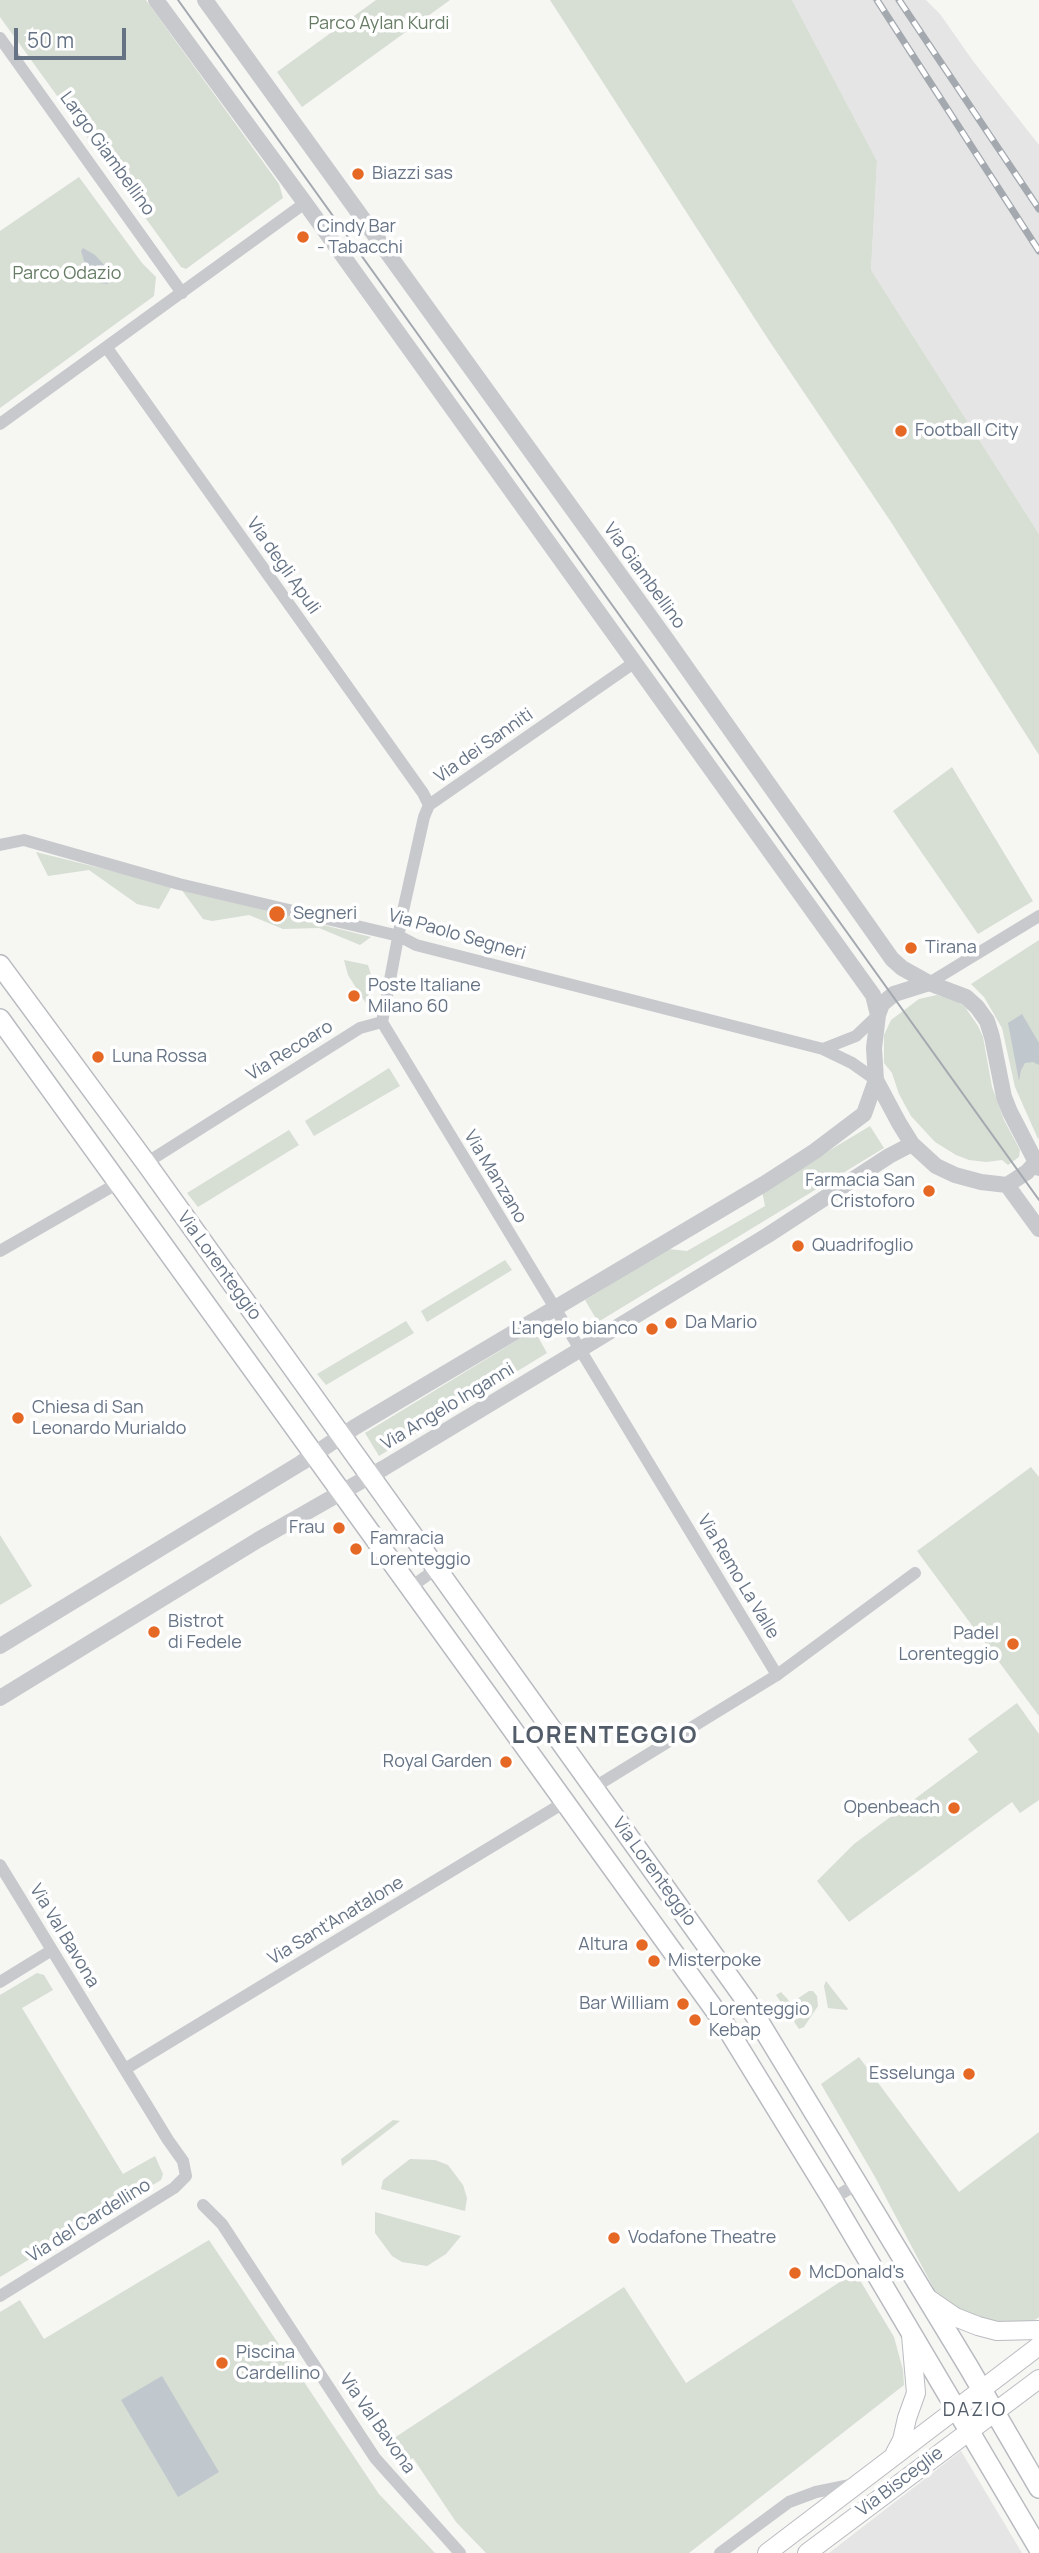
<!DOCTYPE html>
<style>
body{margin:0}
#map{position:relative;width:1039px;height:2553px;overflow:hidden;background:#f6f6f3;font-family:Manrope,sans-serif}
canvas{display:block}
.scale{position:absolute;left:14px;top:28px;width:112px;height:32px;box-sizing:border-box;border:4px solid #657385;border-top:0;padding-left:9px;font-size:21px;line-height:24px;white-space:nowrap;color:#657385;-webkit-text-stroke:5px #fff;paint-order:stroke}
</style>
<div id="map">
<canvas width="1039" height="2553"></canvas>
<div class="scale">50 m</div>
</div>
<script>
const ctx = document.querySelector('canvas').getContext('2d');
ctx.lineJoin = 'round';
function paint(path, color) { ctx.fillStyle = color; ctx.fill(path, 'evenodd'); }
const shape = rows => new Path2D(rows.map(r => 'M' + r).join(''));
function strokePath(path, color, width, dash) { ctx.strokeStyle = color; ctx.lineWidth = width; ctx.lineCap = dash ? 'butt' : 'round'; ctx.setLineDash(dash || []); ctx.stroke(path); }
function write(font, color, halo, rows, align = 'center') {
  ctx.font = font + ' Manrope,sans-serif'; ctx.lineWidth = 7; ctx.setLineDash([]); ctx.textBaseline = 'middle'; ctx.strokeStyle = halo; ctx.fillStyle = color; for (const [text, x, y, turn = 0] of rows) {
    ctx.save(); ctx.translate(x, y); ctx.rotate((+turn || 0) * Math.PI / 180); ctx.textAlign = isNaN(turn) ? turn : align; if (halo) ctx.strokeText(text, 0, 0); ctx.fillText(text, 0, 0); ctx.restore();
  }
}
paint(shape([
 [792,0,926,0,940,14,973,61,1039,145,1039,534,871,270,877,161],
 [961,2451,1022,2553,829,2553,842,2543]
]), '#e4e5e4');
paint(shape([
 [0,0,146,0,279,184,283,198,186,269,181,267,0,17],
 [376,0,450,0,302,107,277,72],
 [550,0,792,0,877,161,871,270,1039,534,1039,755,891,522,768,339],
 [79,177,142,263,156,277,154,296,0,408,0,231],
 [952,767,1033,901,978,934,893,811],
 [36,852,172,886,159,909,137,904,89,870,48,876],
 [181,889,371,937,360,945,319,928,283,929,249,915,212,921,203,919],
 [1039,940,1039,1138,1038,1139,1015,1087,1002,1028,984,997,971,984],
 [344,960,368,965,372,978,367,1005,348,975],
 [937,995,957,1001,965,1007,978,1026,983,1037,992,1087,1004,1120,1020,1150,1019,1157,1008,1165,1002,1160,986,1162,969,1160,956,1155,935,1142,911,1116,899,1094,892,1073,884,1063,884,1035,891,1020,919,999],
 [389,1068,400,1086,314,1136,305,1121],
 [870,1126,884,1148,598,1322,585,1300,668,1249,687,1251,765,1206,762,1191],
 [289,1130,299,1145,198,1207,187,1193],
 [505,1260,512,1270,427,1322,421,1311],
 [406,1321,414,1333,326,1385,317,1374],
 [534,1330,547,1353,379,1456,365,1433],
 [1031,1467,1039,1477,1039,1716,917,1551],
 [0,1535,32,1586,0,1605],
 [1017,1703,1039,1734,1039,1800,1020,1813,1012,1802,849,1922,817,1881,854,1844,978,1752,968,1739],
 [37,1973,44,1975,53,1990,22,2008,123,2174,155,2156,163,2174,161,2180,0,2277,0,1995],
 [826,1981,848,2009,847,2010,828,2008,824,1986],
 [809,1991,813,1991,817,1996,818,2006,804,2027,799,2029,776,1995,781,1992,791,2003],
 [859,2057,959,2192,1039,2132,1039,2317,1035,2320,1019,2325,1000,2327,947,2305,934,2289,875,2177,821,2084],
 [393,2120,400,2121,342,2166,341,2159],
 [410,2159,435,2160,448,2165,463,2185,467,2198,465,2211,381,2189,383,2180],
 [375,2212,461,2236,446,2254,427,2266,402,2262,392,2256,375,2233],
 [209,2240,379,2494,435,2553,0,2553,0,2312,20,2300,44,2339],
 [855,2272,894,2337,903,2370,904,2385,689,2553,486,2553,456,2522,413,2458,403,2464,388,2442,624,2287,686,2383]
]), '#d7ded4');
paint(shape([
 [83,248,95,255,107,268,110,275,108,284,100,283,86,267,81,251],
 [1022,1014,1039,1043,1039,1065,1033,1062,1025,1063,1021,1070,1019,1081,1008,1023],
 [162,2376,219,2472,178,2497,121,2400]
]), '#c0c8ce');
const secondary = shape([
 [926,2297,955,2317,978,2326,997,2331,1039,2330],
 [895,2453,902,2440,907,2418,916,2393,911,2335],
 [767,2553,1039,2346],
 [807,2553,1039,2379]
]);
const primary = shape([
 [0,965,146,1163,747,2002,968,2366,1039,2488],
 [0,1019,722,2020,832,2199,1039,2549]
]);
strokePath(secondary, '#b9bcc1', 20);
strokePath(primary, '#b7babf', 22);
strokePath(shape([
 [0,38,182,293],
 [107,348,423,793,429,805],
 [0,424,305,203],
 [0,845,24,840,179,884,378,931,399,936,416,945,823,1049,852,1063,876,1080],
 [929,983,1039,916],
 [382,1022,777,1675],
 [382,1022,403,911,424,817,429,805,635,662],
 [823,1049,856,1036,878,1015],
 [146,1163,360,1028,382,1022],
 [0,1251,118,1183],
 [411,1587,436,1569],
 [593,1788,777,1675,915,1573],
 [0,1865,168,2140,183,2161,186,2176,174,2188,0,2296],
 [0,1982,52,1950],
 [125,2069,565,1802],
 [832,2199,857,2184],
 [203,2205,222,2224,375,2458,460,2553],
 [720,2553,789,2502,816,2492,855,2484]
]), '#c7c9cd', 12);
strokePath(shape([
 [156,0,305,203,873,995,878,1015],
 [205,0,667,640,892,959,902,968,929,983,966,997,977,1007,987,1021,992,1037,1004,1097,1010,1112,1039,1168],
 [929,983,894,994,882,1004,878,1015,874,1048,876,1080,899,1123,912,1144,936,1166,955,1175,981,1182,1007,1185,1027,1172,1035,1163],
 [1007,1185,1039,1229],
 [0,1646,301,1463,355,1427,764,1184,815,1151,864,1114,876,1080],
 [0,1698,258,1540,384,1468,596,1340,768,1235,889,1156,912,1144]
]), '#c7c9cd', 16);
strokePath(secondary, '#fff', 18);
strokePath(primary, '#fff', 19);
strokePath(shape([
 [178,0,1039,1200]
]), '#a4a9b0', 2);
const rail = shape([
 [877,0,1039,251],
 [899,0,1039,209]
]);
strokePath(rail, '#a4a9b0', 7);
strokePath(rail, '#fff', 4.5, [13]);
for (const [x, y, r, color] of [
 [358,174,7,"#e56924"],
 [303,237,7,"#e56924"],
 [901,431,7,"#e56924"],
 [277,914,9,"#e56924"],
 [911,948,7,"#e56924"],
 [354,996,7,"#e56924"],
 [98,1057,7,"#e56924"],
 [929,1191,7,"#e56924"],
 [798,1246,7,"#e56924"],
 [671,1323,7,"#e56924"],
 [652,1329,7,"#e56924"],
 [18,1418,7,"#e56924"],
 [339,1528,7,"#e56924"],
 [356,1549,7,"#e56924"],
 [154,1632,7,"#e56924"],
 [1013,1644,7,"#e56924"],
 [506,1762,7,"#e56924"],
 [954,1808,7,"#e56924"],
 [642,1945,7,"#e56924"],
 [654,1961,7,"#e56924"],
 [683,2004,7,"#e56924"],
 [695,2020,7,"#e56924"],
 [969,2074,7,"#e56924"],
 [614,2238,7,"#e56924"],
 [795,2273,7,"#e56924"],
 [222,2363,7,"#e56924"]
]) { const dot = new Path2D(); dot.arc(x, y, r, 0, 2 * Math.PI); ctx.fillStyle = color; ctx.fill(dot); strokePath(dot, '#fff', 2.5); }
write('18px', '#667c64', '#fff', [
 ["Parco Aylan Kurdi",379,24],
 ["Parco Odazio",67,274]
]);
write('18px', '#657385', '#fff', [
 ["Largo Giambellino",107,154,54],
 ["Via degli Apuli",283,566,55],
 ["Via Giambellino",644,576,54],
 ["Via dei Sanniti",484,746,-35],
 ["Via Paolo Segneri",457,935,16],
 ["Via Recoaro",290,1051,-32],
 ["Via Manzano",495,1177,59],
 ["Via Lorenteggio",219,1266,54],
 ["Via Angelo Inganni",448,1407,-31],
 ["Via Remo La Valle",738,1577,59],
 ["Via Lorenteggio",654,1872,54],
 ["Via Sant'Anatalone",336,1921,-31],
 ["Via Val Bavona",64,1936,59],
 ["Via del Cardellino",89,2221,-32],
 ["Via Val Bavona",377,2424,55],
 ["Via Bisceglie",900,2482,-37]
]);
write('18px', '#657385', '#fff', [
 ["Biazzi sas",372,174],
 ["Cindy Bar",317,227],
 ["- Tabacchi",317,248],
 ["Football City",915,431],
 ["Segneri",293,914],
 ["Tirana",925,948],
 ["Poste Italiane",368,986],
 ["Milano 60",368,1007],
 ["Luna Rossa",112,1057],
 ["Farmacia San",915,1181,"right"],
 ["Cristoforo",915,1202,"right"],
 ["Quadrifoglio",812,1246],
 ["Da Mario",685,1323],
 ["L'angelo bianco",638,1329,"right"],
 ["Chiesa di San",32,1408],
 ["Leonardo Murialdo",32,1429],
 ["Frau",325,1528,"right"],
 ["Famracia",370,1539],
 ["Lorenteggio",370,1560],
 ["Bistrot",168,1622],
 ["di Fedele",168,1643],
 ["Padel",999,1634,"right"],
 ["Lorenteggio",999,1655,"right"],
 ["Royal Garden",492,1762,"right"],
 ["Openbeach",940,1808,"right"],
 ["Altura",628,1945,"right"],
 ["Misterpoke",668,1961],
 ["Bar William",669,2004,"right"],
 ["Lorenteggio",709,2010],
 ["Kebap",709,2031],
 ["Esselunga",955,2074,"right"],
 ["Vodafone Theatre",628,2238],
 ["McDonald's",809,2273],
 ["Piscina",236,2353],
 ["Cardellino",236,2374]
], 'left');
ctx.letterSpacing = '2px';
write('19px', '#535d69', '#fff', [
 ["DAZIO",975,2411]
]);
ctx.letterSpacing = '0px';
ctx.letterSpacing = '2px';
write('bold 24px', '#535d69', '#fff', [
 ["LORENTEGGIO",605,1736]
]);
ctx.letterSpacing = '0px';
</script>
